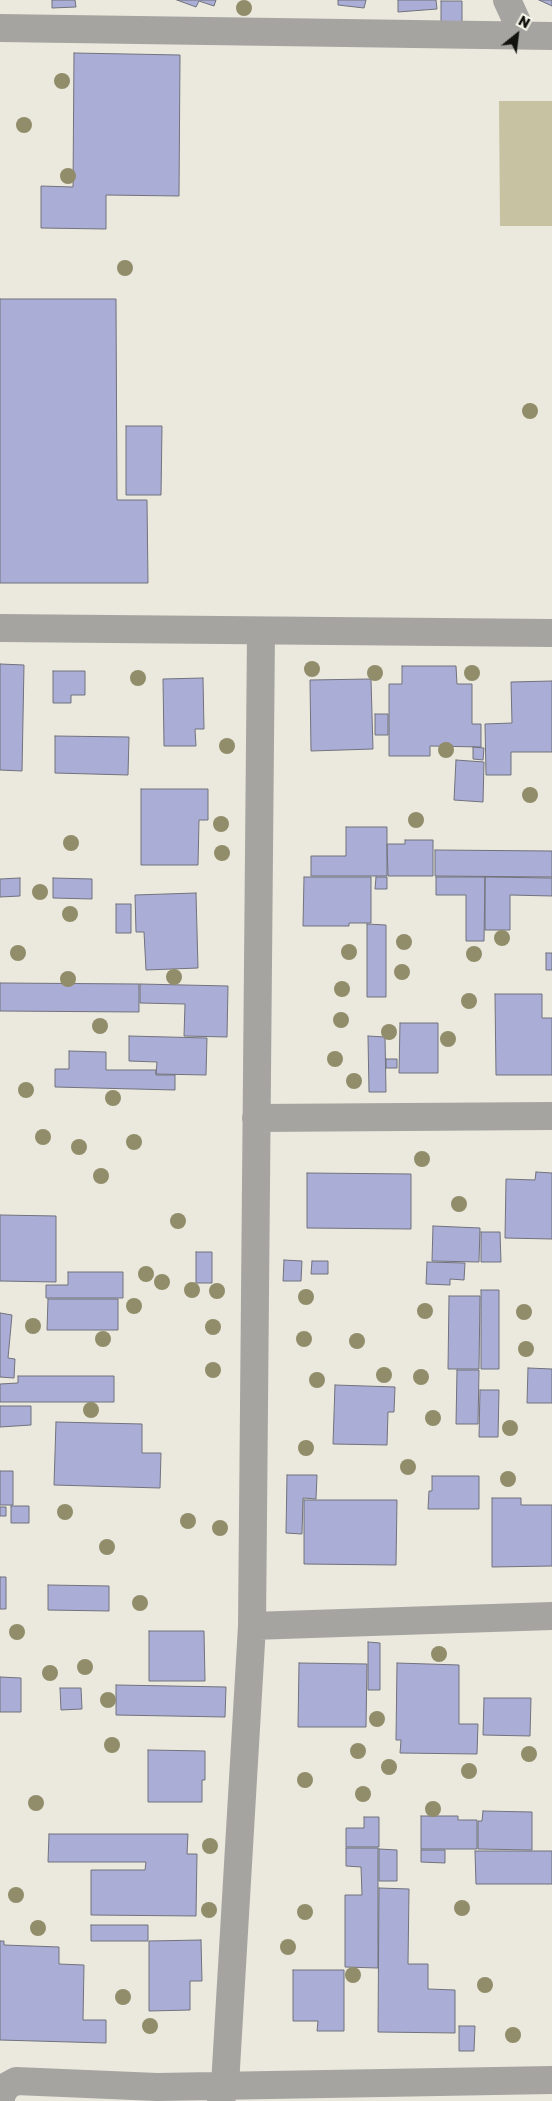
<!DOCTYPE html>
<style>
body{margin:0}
#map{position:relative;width:552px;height:2101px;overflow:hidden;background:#ebe9de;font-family:"Golos Text",sans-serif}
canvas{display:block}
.north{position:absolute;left:492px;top:10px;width:50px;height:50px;-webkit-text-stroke:4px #f8f7eb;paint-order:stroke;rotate:29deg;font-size:14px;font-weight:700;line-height:20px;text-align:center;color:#12120e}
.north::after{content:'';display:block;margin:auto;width:18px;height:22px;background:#12120e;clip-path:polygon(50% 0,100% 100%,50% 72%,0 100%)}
</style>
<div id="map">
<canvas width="552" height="2101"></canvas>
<div class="north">N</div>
</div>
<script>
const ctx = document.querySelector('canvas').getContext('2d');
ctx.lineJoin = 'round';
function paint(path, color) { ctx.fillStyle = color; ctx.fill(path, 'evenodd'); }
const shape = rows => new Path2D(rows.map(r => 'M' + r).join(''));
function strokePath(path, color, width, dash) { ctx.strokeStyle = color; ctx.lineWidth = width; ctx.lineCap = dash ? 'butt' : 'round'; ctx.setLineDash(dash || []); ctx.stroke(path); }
paint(shape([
 [499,101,552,101,552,226,500,226]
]), '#c7c2a1');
const building = shape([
 [52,0,75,0,76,7,52,8,52,0],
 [177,0,216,0,214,6,199,1,196,7,177,0],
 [338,0,366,0,364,8,338,5,338,0],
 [398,0,436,0,437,9,398,12,398,0],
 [539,0,552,0,552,6,539,0],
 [441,1,462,1,462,24,441,24,441,1],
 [74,53,180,55,179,196,106,195,106,229,41,228,41,186,73,187,74,53],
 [0,299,116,299,117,500,147,500,148,583,0,583,0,299],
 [126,426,162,426,161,495,126,495,126,426],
 [0,664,24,665,22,771,0,770,0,664],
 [402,666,456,666,457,684,472,684,472,724,481,724,481,747,430,746,430,756,389,756,389,684,402,684,402,666],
 [53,671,85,671,85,695,71,695,71,703,53,703,53,671],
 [203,678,204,729,195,729,196,746,164,746,163,679,203,678],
 [371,679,373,749,311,751,310,680,371,679],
 [552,681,552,752,511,752,511,775,486,775,485,724,512,723,511,682,552,681],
 [375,714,388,714,388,735,375,735,375,714],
 [55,736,129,737,128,775,55,773,55,736],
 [473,747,484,748,483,760,473,759,473,747],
 [456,760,484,762,483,802,454,800,456,760],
 [141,789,208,789,208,820,199,820,198,865,141,865,141,789],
 [346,827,387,827,387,876,311,876,311,856,346,856,346,827],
 [405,840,433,840,433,876,388,876,387,844,405,844,405,840],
 [435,850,552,851,552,877,435,876,435,850],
 [304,877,371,877,371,923,349,923,349,926,303,926,304,877],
 [376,877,387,877,387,889,375,889,376,877],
 [436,877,485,877,484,941,466,941,466,895,436,895,436,877],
 [485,877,552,878,552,896,510,895,510,930,485,930,485,877],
 [20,878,20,896,0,897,0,879,20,878],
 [53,878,92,879,92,899,53,898,53,878],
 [196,893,198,968,146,970,144,932,136,932,135,895,196,893],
 [116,904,131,904,131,933,116,933,116,904],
 [367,924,386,925,386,997,367,997,367,924],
 [546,953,552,953,552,970,546,970,546,953],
 [0,983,139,984,139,1012,0,1011,0,983],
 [140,984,228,986,227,1037,184,1036,185,1004,140,1003,140,984],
 [495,994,542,994,542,1018,552,1018,552,1075,496,1075,495,994],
 [400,1023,438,1023,438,1073,399,1073,400,1023],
 [129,1036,207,1038,206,1075,156,1074,157,1062,129,1061,129,1036],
 [368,1036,385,1037,386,1092,369,1092,368,1036],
 [69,1051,106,1052,106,1070,156,1070,156,1075,175,1075,175,1090,55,1087,55,1069,69,1069,69,1051],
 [386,1059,397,1059,397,1068,386,1068,386,1059],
 [536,1172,552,1173,552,1239,505,1238,506,1179,535,1180,536,1172],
 [307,1173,411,1174,411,1229,307,1228,307,1173],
 [0,1215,56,1216,56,1282,0,1281,0,1215],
 [433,1226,480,1228,479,1262,432,1261,433,1226],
 [481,1232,500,1232,501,1262,481,1262,481,1232],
 [196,1252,212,1252,212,1283,196,1283,196,1252],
 [284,1260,302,1261,301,1281,283,1281,284,1260],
 [312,1261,328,1261,328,1274,311,1274,312,1261],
 [427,1262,465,1263,464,1280,450,1279,450,1285,426,1284,427,1262],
 [68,1272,123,1272,123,1298,46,1298,46,1285,68,1285,68,1272],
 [481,1290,499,1290,499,1369,481,1369,481,1290],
 [449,1296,480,1296,479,1369,448,1369,449,1296],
 [48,1299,118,1299,118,1330,47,1330,48,1299],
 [0,1313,12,1315,8,1358,15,1359,14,1378,0,1377,0,1313],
 [528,1368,552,1369,552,1403,527,1403,528,1368],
 [457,1370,479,1370,478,1424,456,1424,457,1370],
 [18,1376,114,1376,114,1402,0,1402,0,1384,18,1383,18,1376],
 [335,1385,395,1387,394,1412,388,1412,387,1445,333,1444,335,1385],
 [480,1390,499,1390,498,1437,479,1437,480,1390],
 [0,1406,31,1406,31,1425,0,1427,0,1406],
 [56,1422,142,1424,142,1453,161,1453,160,1488,54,1485,56,1422],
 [0,1471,13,1471,13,1505,0,1505,0,1471],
 [287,1475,317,1475,316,1499,303,1498,302,1534,286,1533,287,1475],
 [432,1476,479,1476,479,1509,428,1509,429,1491,432,1491,432,1476],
 [492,1498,521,1498,521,1505,552,1505,552,1566,492,1567,492,1498],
 [304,1500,397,1500,396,1565,304,1564,304,1500],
 [11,1506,29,1506,29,1523,11,1523,11,1506],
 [0,1507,6,1507,6,1516,0,1516,0,1507],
 [0,1577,6,1577,6,1609,0,1609,0,1577],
 [48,1585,109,1586,109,1611,48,1610,48,1585],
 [149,1631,204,1631,205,1681,149,1681,149,1631],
 [368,1642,380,1643,380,1690,368,1690,368,1642],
 [299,1663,367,1664,366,1727,298,1727,299,1663],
 [397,1663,459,1665,459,1724,478,1724,477,1754,400,1753,401,1740,396,1740,397,1663],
 [0,1677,21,1678,21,1712,0,1712,0,1677],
 [116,1685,226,1687,225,1717,116,1715,116,1685],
 [60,1688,81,1688,82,1709,61,1710,60,1688],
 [484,1698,531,1698,530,1736,483,1735,484,1698],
 [148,1750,205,1751,205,1780,202,1780,202,1802,148,1802,148,1750],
 [483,1811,532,1812,532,1850,478,1849,478,1821,482,1821,483,1811],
 [421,1816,458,1816,458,1820,477,1820,477,1849,421,1849,421,1816],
 [364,1817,379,1817,379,1847,346,1847,346,1828,364,1828,364,1817],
 [49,1834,188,1834,187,1854,197,1854,196,1916,91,1915,91,1870,145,1870,146,1862,48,1862,49,1834],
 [346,1848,378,1848,378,1968,345,1967,345,1895,362,1895,361,1867,346,1866,346,1848],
 [379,1849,397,1850,397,1881,379,1881,379,1849],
 [421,1850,445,1850,445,1863,421,1862,421,1850],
 [475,1851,552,1851,552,1884,476,1884,475,1851],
 [379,1888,409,1889,408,1964,428,1964,428,1989,455,1990,455,2033,378,2032,379,1888],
 [91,1925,148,1925,148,1941,91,1941,91,1925],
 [201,1940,202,1981,190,1981,190,2010,149,2011,149,1941,201,1940],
 [0,1941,4,1941,4,1945,59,1947,59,1964,84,1965,83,2020,106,2020,106,2043,0,2040,0,1941],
 [293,1970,344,1970,344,2031,317,2031,318,2021,293,2021,293,1970],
 [459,2026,475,2026,474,2051,459,2051,459,2026]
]);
paint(building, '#aaadd5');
strokePath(building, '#71727c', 1);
strokePath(shape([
 [507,0,523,35],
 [0,28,552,36],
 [0,628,552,633],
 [256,1118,552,1116],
 [252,1626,552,1616],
 [1,2101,1,2095,7,2086,16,2081,157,2087,552,2080],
 [221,2101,225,2085,252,1626,261,631]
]), '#a5a4a0', 28);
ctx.fillStyle = '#918c69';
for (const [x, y] of [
 [244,8],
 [62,81],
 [24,125],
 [68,176],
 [125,268],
 [530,411],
 [312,669],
 [375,673],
 [472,673],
 [138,678],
 [227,746],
 [446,750],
 [530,795],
 [416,820],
 [221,824],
 [71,843],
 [222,853],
 [40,892],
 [70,914],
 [502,938],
 [404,942],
 [349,952],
 [18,953],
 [474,954],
 [402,972],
 [174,977],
 [68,979],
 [342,989],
 [469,1001],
 [341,1020],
 [100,1026],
 [389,1032],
 [448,1039],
 [335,1059],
 [354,1081],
 [26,1090],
 [113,1098],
 [43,1137],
 [134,1142],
 [79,1147],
 [422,1159],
 [101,1176],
 [459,1204],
 [178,1221],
 [146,1274],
 [162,1282],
 [192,1290],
 [217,1291],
 [306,1297],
 [134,1306],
 [425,1311],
 [524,1312],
 [33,1326],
 [213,1327],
 [103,1339],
 [304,1339],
 [357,1341],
 [526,1349],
 [213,1370],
 [384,1375],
 [421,1377],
 [317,1380],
 [91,1410],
 [433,1418],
 [510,1428],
 [306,1448],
 [408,1467],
 [508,1479],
 [65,1512],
 [188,1521],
 [220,1528],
 [107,1547],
 [140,1603],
 [17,1632],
 [439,1654],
 [85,1667],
 [50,1673],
 [108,1700],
 [377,1719],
 [112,1745],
 [358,1751],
 [529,1754],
 [389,1767],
 [469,1771],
 [305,1780],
 [363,1794],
 [36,1803],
 [433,1809],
 [210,1846],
 [16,1895],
 [462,1908],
 [209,1910],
 [305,1912],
 [38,1928],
 [288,1947],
 [353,1975],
 [485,1985],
 [123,1997],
 [150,2026],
 [513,2035]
]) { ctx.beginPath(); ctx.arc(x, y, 8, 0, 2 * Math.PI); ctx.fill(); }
</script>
